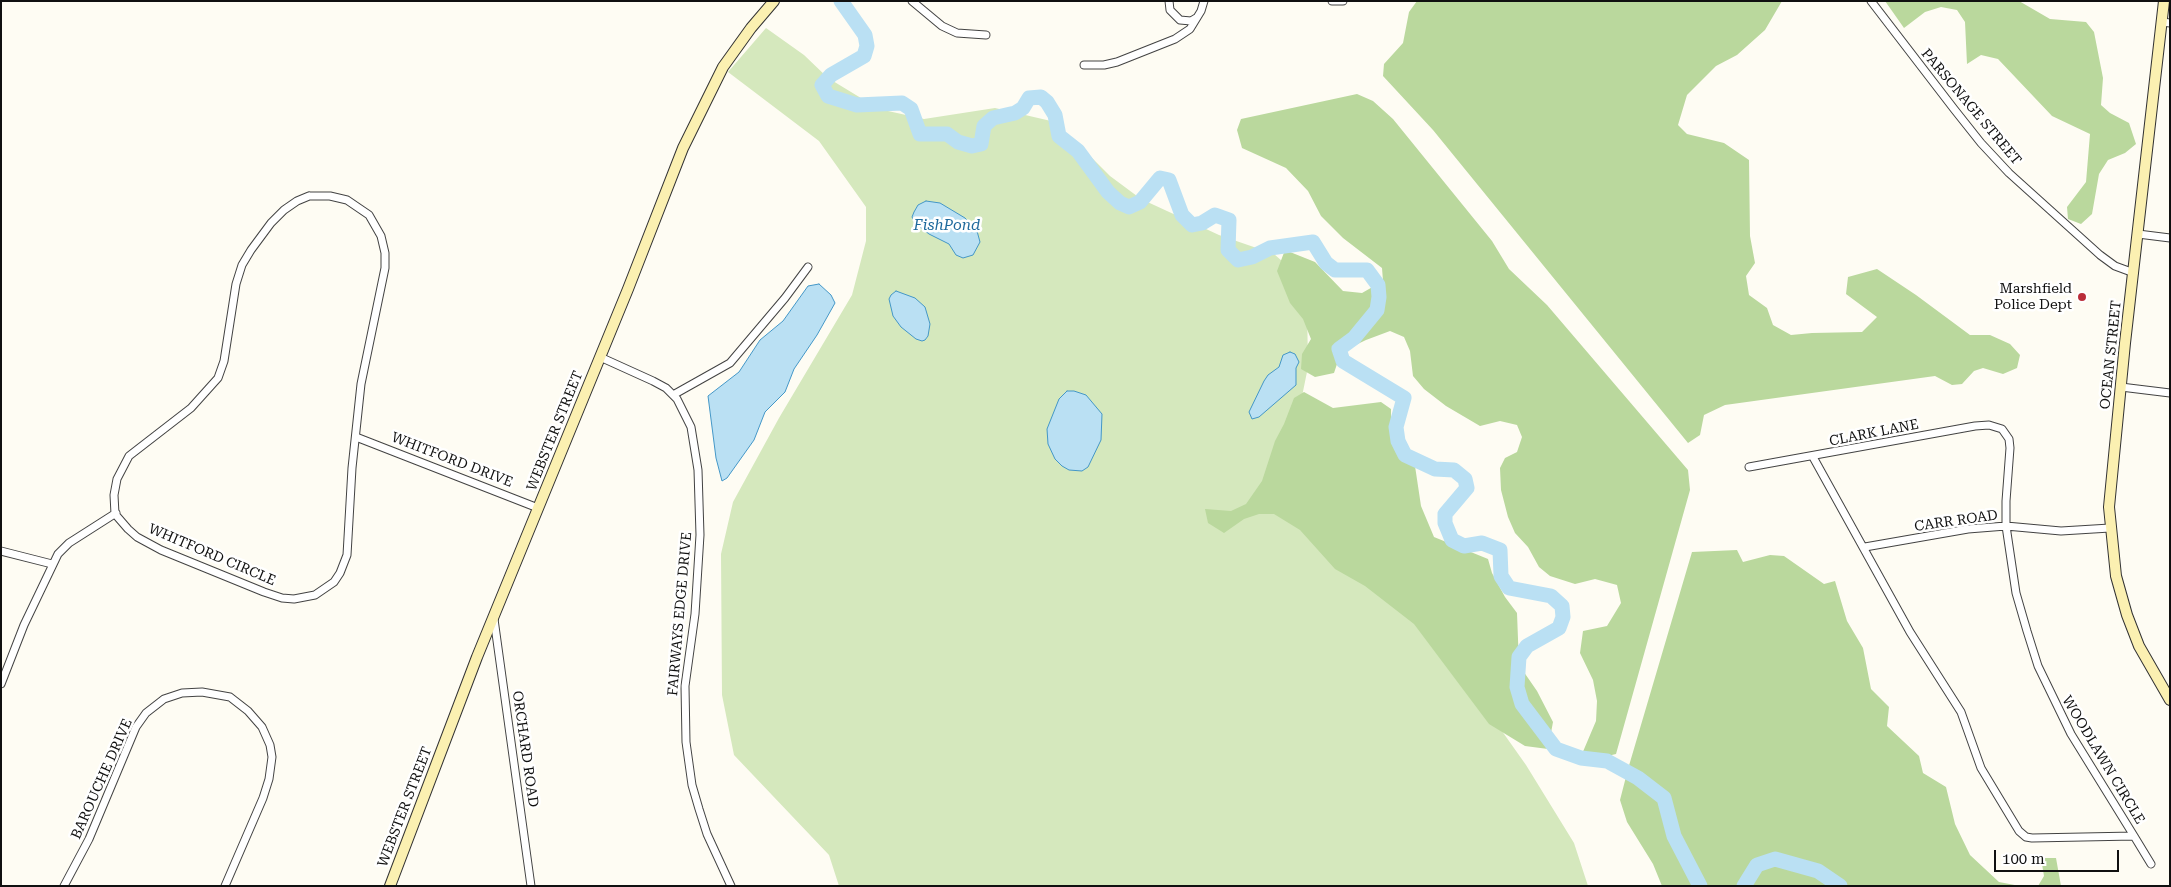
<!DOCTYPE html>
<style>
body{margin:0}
#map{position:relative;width:2171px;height:887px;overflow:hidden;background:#fefcf3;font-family:"Roboto Serif",serif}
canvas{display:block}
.frame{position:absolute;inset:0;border:2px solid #101010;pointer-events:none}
.scale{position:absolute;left:1994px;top:850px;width:125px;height:22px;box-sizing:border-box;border:2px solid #101010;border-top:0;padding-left:6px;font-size:15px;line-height:18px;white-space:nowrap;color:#101010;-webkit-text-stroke:4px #fff;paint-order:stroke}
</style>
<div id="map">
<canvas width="2171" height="887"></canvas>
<div class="frame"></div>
<div class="scale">100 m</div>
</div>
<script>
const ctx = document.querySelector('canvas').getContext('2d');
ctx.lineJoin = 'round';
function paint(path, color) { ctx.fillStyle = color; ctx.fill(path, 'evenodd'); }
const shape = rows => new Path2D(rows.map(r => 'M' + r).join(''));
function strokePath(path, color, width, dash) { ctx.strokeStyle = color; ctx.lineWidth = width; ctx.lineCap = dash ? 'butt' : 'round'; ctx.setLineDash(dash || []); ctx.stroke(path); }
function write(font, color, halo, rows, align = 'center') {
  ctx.font = font + ' "Roboto Serif",serif'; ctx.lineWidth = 5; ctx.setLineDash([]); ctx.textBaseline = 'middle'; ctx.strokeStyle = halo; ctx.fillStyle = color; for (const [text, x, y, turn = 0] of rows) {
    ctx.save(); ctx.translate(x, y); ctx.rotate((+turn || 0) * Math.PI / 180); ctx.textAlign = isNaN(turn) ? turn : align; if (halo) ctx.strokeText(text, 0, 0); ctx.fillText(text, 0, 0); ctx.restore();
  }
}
paint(shape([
 [766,28,804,55,828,78,879,109,924,119,995,108,1051,121,1074,140,1110,176,1141,199,1219,235,1274,254,1290,268,1307,304,1308,367,1298,416,1419,614,1526,765,1574,843,1588,886,839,886,829,855,734,755,722,695,721,554,733,502,779,418,852,295,866,241,866,207,819,141,728,72]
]), '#d5e8bd');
paint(shape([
 [1417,1,1782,1,1765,30,1737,55,1716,66,1687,95,1678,125,1687,134,1724,143,1749,160,1750,236,1755,263,1746,276,1749,295,1767,308,1773,325,1791,335,1812,333,1862,332,1877,317,1846,294,1848,277,1877,269,1916,295,1970,335,1990,335,2010,344,2020,355,2017,368,2003,374,1983,368,1974,371,1962,384,1952,385,1935,376,1725,405,1704,415,1700,435,1688,443,1433,130,1383,76,1384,64,1403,43,1409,12],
 [1885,1,2019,1,2050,19,2086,22,2094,32,2103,78,2101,105,2110,113,2129,123,2136,144,2125,153,2108,160,2099,174,2092,214,2081,224,2068,219,2067,207,2086,182,2090,134,2052,116,1998,59,1981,55,1967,64,1965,22,1957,10,1941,7,1925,12,1904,28],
 [1357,94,1373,101,1393,119,1492,241,1509,269,1547,305,1688,470,1690,490,1616,754,1599,758,1582,754,1596,721,1597,701,1593,680,1580,653,1583,631,1607,626,1621,603,1617,585,1595,579,1575,584,1550,576,1539,567,1528,547,1515,533,1508,517,1501,490,1500,468,1505,458,1517,452,1522,437,1517,425,1500,421,1480,426,1446,406,1424,389,1413,376,1410,351,1404,337,1390,331,1366,340,1341,352,1334,373,1315,377,1301,369,1302,354,1311,339,1303,319,1290,303,1277,271,1285,250,1315,262,1343,291,1362,293,1383,281,1382,268,1343,238,1321,216,1308,191,1286,168,1242,148,1237,130,1241,119],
 [1304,392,1333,408,1381,402,1391,409,1391,438,1415,466,1421,506,1434,537,1488,559,1492,573,1505,597,1517,613,1519,665,1537,691,1553,722,1548,749,1525,746,1489,724,1414,624,1365,586,1335,569,1300,530,1274,514,1259,514,1244,519,1224,533,1208,523,1205,509,1231,511,1246,504,1262,481,1275,441,1284,424,1294,398],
 [1737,550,1743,562,1770,555,1784,556,1824,584,1835,581,1847,621,1863,648,1871,689,1889,707,1887,726,1919,756,1923,773,1946,787,1955,824,1970,855,1999,882,2020,886,1662,886,1653,864,1627,822,1620,800,1628,769,1692,552],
 [2041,858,2056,858,2061,886,2038,886,2044,876]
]), '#bad89d');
const water = shape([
 [926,201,940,203,965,218,977,231,980,242,973,255,963,258,956,255,949,244,929,234,915,223,912,217,914,212,918,205,926,201],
 [819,284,831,295,835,303,817,335,794,369,785,392,765,412,754,440,727,478,722,481,716,458,708,396,739,372,760,340,783,321,808,286,819,284],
 [896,291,915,298,925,307,930,324,928,336,925,340,922,341,916,339,901,327,893,316,889,299,891,295,896,291],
 [1290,352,1295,354,1299,362,1296,368,1296,385,1259,417,1252,419,1249,412,1264,381,1268,375,1279,367,1283,355,1290,352],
 [1067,391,1074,391,1086,395,1102,414,1101,440,1088,467,1082,471,1069,470,1062,466,1055,459,1048,444,1047,429,1059,399,1067,391]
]);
paint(water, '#bae0f3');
strokePath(water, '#4497c7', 1);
strokePath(shape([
 [841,1,865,35,867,46,864,56,831,75,822,85,828,96,857,105,902,103,911,109,920,134,947,134,958,142,972,146,981,144,984,126,993,118,1015,113,1023,108,1029,98,1041,97,1047,102,1055,115,1059,136,1078,151,1108,192,1120,203,1129,207,1140,202,1160,178,1169,180,1182,215,1192,225,1202,223,1215,215,1229,220,1228,250,1238,260,1252,257,1270,248,1313,242,1326,263,1335,270,1367,270,1378,285,1379,297,1377,310,1354,338,1339,349,1343,361,1404,398,1396,427,1398,441,1405,455,1435,469,1454,470,1465,479,1467,488,1445,514,1445,523,1452,540,1464,546,1482,543,1500,550,1501,576,1509,588,1551,596,1562,606,1563,617,1559,628,1527,646,1519,657,1517,687,1522,704,1556,749,1581,758,1607,761,1638,778,1664,798,1674,836,1700,886],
 [1744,886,1757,865,1775,859,1818,871,1840,886]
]), '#bae0f3', 15);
const street = shape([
 [912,1,942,26,957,33,986,35],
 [1169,1,1170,10,1180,20,1191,21,1196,18],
 [1332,1,1343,1],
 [1871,1,1954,109,1981,143,2009,173,2100,255,2115,266,2134,273],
 [2162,22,2170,23],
 [1084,65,1104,65,1117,62,1175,39,1190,29,1201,11,1204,1],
 [309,196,330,196,347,200,369,215,381,236,385,253,385,268,361,384,352,468,347,555,340,573,334,582,315,595,294,599,282,598,264,592,161,550,137,537,128,529,115,514,114,495,117,479,129,456,191,408,218,378,224,361,236,284,242,265,251,250,271,223,284,210,297,201,309,196],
 [2138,234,2170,238],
 [600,357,653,381,666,388,677,399,691,427,698,470,700,535,695,614,685,686,686,742,692,785,699,809,707,834,731,886],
 [2121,387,2170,393],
 [673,395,730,363,785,298,808,267],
 [356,437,538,508],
 [1749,467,1975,426,1989,425,2002,429,2009,439,2010,448,2006,501,2006,526,2016,593,2027,631,2038,666,2071,734,2134,836,2032,838,2026,837,2019,831,1981,768,1961,712,1910,632,1813,457],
 [1865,547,1968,529,2006,526,2061,531,2110,528],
 [1,551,52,564],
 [494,619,531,886],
 [1,684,24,625,58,554,69,543,116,513],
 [2134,836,2151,864],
 [64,886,89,839,136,727,146,713,164,699,182,693,202,692,230,697,248,711,262,727,270,745,272,757,269,779,263,798,225,886]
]);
const secondary = shape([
 [2164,1,2125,343,2109,507,2116,576,2127,615,2139,646,2170,700],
 [390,886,477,657,628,289,683,148,723,67,751,28,774,1]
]);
strokePath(street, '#434343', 9);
strokePath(secondary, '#323232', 12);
strokePath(street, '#fff', 7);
strokePath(secondary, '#fbf0b1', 10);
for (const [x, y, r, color] of [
 [2082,297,5,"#ba2d39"]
]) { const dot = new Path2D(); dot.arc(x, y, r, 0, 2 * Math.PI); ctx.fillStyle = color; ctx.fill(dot); strokePath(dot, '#fff', 2); }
write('14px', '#101010', '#fff', [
 ["PARSONAGE STREET",1971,107,50],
 ["OCEAN STREET",2111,355,-84],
 ["WEBSTER STREET",555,431,-68],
 ["CLARK LANE",1874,433,-11],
 ["WHITFORD DRIVE",452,460,21],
 ["CARR ROAD",1956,521,-8],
 ["WHITFORD CIRCLE",212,555,23],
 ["FAIRWAYS EDGE DRIVE",680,614,-85],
 ["ORCHARD ROAD",525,749,82],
 ["WOODLAWN CIRCLE",2103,760,59],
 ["BAROUCHE DRIVE",102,779,-66],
 ["WEBSTER STREET",405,807,-69]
]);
write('14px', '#101010', '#fff', [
 ["Marshfield",2072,289],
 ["Police Dept",2072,305]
], 'right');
write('italic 15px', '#1e699c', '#fff', [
 ["FishPond",947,226]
]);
</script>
